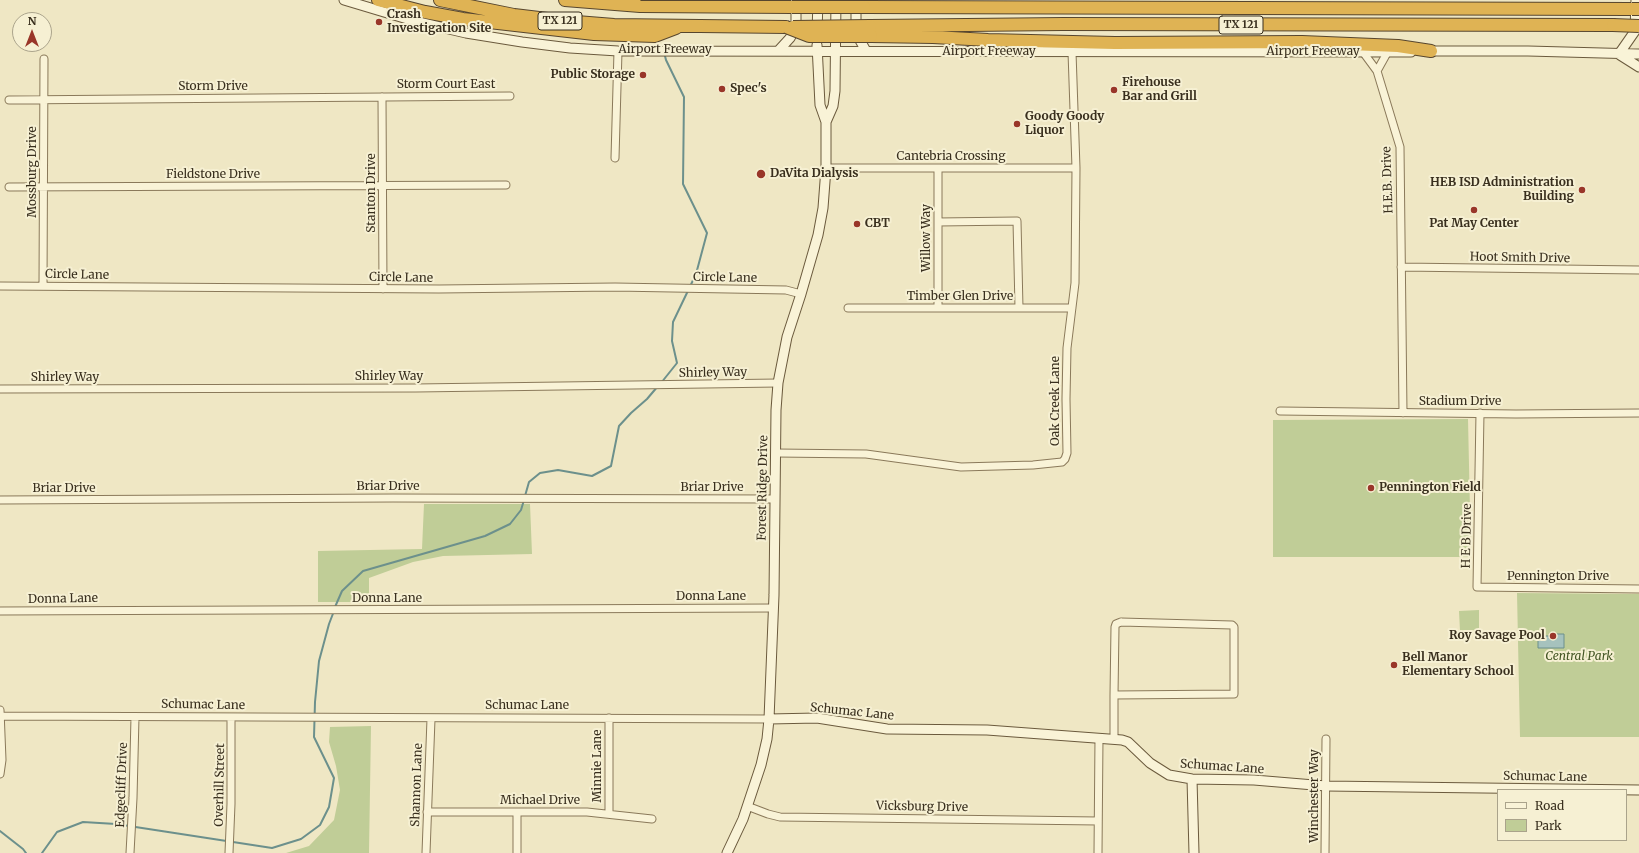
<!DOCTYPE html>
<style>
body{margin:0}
#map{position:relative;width:1639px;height:853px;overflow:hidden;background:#efe7c4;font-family:Merriweather,serif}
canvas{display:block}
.legend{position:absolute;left:1497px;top:789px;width:130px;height:52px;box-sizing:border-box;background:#f6f0d3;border:1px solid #aaa38b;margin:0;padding:5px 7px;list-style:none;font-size:12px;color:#392f1e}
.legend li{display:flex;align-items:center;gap:8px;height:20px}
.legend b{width:20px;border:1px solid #aaa38b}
.north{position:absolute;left:12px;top:12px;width:40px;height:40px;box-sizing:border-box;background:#f6f0d3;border:1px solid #aaa38b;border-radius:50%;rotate:0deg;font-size:11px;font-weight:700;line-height:16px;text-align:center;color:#392f1e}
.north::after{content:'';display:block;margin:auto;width:14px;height:18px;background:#993629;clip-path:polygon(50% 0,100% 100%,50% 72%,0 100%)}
</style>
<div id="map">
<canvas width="1639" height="853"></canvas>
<ul class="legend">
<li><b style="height:5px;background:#f9f3d7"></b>Road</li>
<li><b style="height:11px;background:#c0cd97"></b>Park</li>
</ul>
<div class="north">N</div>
</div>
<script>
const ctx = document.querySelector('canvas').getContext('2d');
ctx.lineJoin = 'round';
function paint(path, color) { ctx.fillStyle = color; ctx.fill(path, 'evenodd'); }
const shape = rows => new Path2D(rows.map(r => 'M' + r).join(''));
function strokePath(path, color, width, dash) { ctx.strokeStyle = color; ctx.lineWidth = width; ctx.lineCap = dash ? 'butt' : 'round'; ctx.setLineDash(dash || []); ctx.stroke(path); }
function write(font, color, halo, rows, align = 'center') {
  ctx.font = font + ' Merriweather,serif'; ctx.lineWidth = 4; ctx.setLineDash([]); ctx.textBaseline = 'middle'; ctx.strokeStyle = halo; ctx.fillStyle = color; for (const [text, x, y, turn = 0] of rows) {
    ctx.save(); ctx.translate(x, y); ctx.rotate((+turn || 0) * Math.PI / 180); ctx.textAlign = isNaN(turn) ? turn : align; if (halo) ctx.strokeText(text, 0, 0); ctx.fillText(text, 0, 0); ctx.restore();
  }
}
paint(shape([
 [1468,419,1471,557,1273,557,1273,420],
 [424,504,530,504,532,554,443,556,413,562,369,578,369,602,318,602,318,551,422,549],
 [1517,593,1639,594,1639,737,1520,737],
 [1479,610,1479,630,1460,631,1459,611],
 [371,726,369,853,286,853,309,846,334,820,340,790,336,766,329,742,330,727]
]), '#c0cd97');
const water = shape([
 [1556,634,1564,634,1564,648,1538,648,1538,636,1556,636,1556,634]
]);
paint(water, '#a6c2bd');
strokePath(water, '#6c908c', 1);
strokePath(shape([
 [661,383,677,363,672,341,673,322,696,274,707,233,683,184,684,97,666,60,665,56],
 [525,496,529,482,540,473,558,470,592,476,611,466,619,426,631,413,647,399,658,386],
 [335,607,342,591,363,571,485,536,510,524,521,510,524,500],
 [0,831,23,849,26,853],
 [42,853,57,832,83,822,116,824,272,848,301,839,320,825,329,807,334,778,314,737,315,702,319,661,329,624,334,611]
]), '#6c908c', 2);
const street = shape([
 [1363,52,1377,71,1400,147,1403,413],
 [1377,71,1387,53],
 [382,97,383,289],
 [9,100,510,96],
 [615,158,618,51],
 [826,168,1076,168],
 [938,168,938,308],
 [9,187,506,185],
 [938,222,1017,221,1019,308],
 [1401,267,1639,270],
 [0,286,439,289,615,287,786,290,801,294],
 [43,286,44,59],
 [848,308,1072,308],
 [0,389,416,388,778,383],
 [1280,411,1516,414,1639,413],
 [1480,413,1477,587,1639,589],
 [776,453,866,454,961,467,1033,465,1062,462,1065,459,1067,453,1066,399,1067,348,1075,283,1076,168,1072,52],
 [0,500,393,498,775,499],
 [0,611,773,608],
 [1121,622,1232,625,1234,627,1234,694,1114,695,1115,627,1116,624,1121,622],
 [0,710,2,760,0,774],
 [0,716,769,719],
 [609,718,609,814],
 [1114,739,1114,695],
 [747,806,768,814,780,817,1098,821],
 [427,812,587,812,652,819],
 [130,853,133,798,135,717],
 [229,853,231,804,231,718],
 [426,853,431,719],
 [517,853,517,812],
 [1098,853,1099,738],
 [1325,853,1326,739]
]);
const secondary = shape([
 [344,0,414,21,466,33,522,42,570,48,618,51,1411,52],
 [856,0,856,33,866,51],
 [817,33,818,0],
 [779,50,790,38,794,31,796,21,796,0],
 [1426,51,1528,51,1639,54],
 [1619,54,1635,31,1636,0],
 [1620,55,1639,67],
 [826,122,833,106,835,91,836,0],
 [769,719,817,718,887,729,987,730,1122,740,1128,742,1150,763,1169,775,1192,779,1254,780,1326,786,1639,790],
 [1192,779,1194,853],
 [727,853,743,819,761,765,767,739,769,719,774,595,776,410,778,383,787,337,801,294,818,235,823,208,826,168,826,122,820,105,817,45]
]);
const highway = shape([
 [378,0,425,12,463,19,594,34,655,36,676,28],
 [440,0,514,15,564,21,614,25,786,27],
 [565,0,640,6,792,7],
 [864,7,1632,9],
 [870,26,1063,24,1613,25],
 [871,36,933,37,988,40,1115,43,1302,42,1398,46,1431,51]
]);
strokePath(street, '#8a795a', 9);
strokePath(secondary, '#6b5a3d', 11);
strokePath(highway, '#57462e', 14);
strokePath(street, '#f9f3d7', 7);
strokePath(secondary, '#f9f3d7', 9);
strokePath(highway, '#dfb354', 12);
const highwayBridge = shape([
 [792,7,864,7],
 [1632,9,1639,9],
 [1613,25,1639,26],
 [786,27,809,36,871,36],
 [793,27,870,26]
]);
strokePath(highwayBridge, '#57462e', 14, []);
strokePath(highwayBridge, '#dfb354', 12);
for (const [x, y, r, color] of [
 [379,22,4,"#993629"],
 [643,75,4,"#993629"],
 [722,89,4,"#993629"],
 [1114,90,4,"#993629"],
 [1017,124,4,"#993629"],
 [761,174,5,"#993629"],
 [1582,190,4,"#993629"],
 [1474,210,4,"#993629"],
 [857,224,4,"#993629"],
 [1371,488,4,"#993629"],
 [1553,636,4,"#993629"],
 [1394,665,4,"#993629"]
]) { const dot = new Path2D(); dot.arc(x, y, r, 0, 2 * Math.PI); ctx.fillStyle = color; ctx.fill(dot); strokePath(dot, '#f6f0d3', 1.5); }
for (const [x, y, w] of [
 [560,21,44],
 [1241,25,44]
]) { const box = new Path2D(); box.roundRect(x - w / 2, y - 9, w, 18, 3); ctx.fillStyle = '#f6f0d3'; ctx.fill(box); strokePath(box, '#392f1e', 1); }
write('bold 11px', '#392f1e', null, [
 ["TX 121",560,21],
 ["TX 121",1241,25]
]);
write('bold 12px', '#392f1e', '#f6f0d3', [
 ["Crash",387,15],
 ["Investigation Site",387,29],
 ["Public Storage",635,75,"right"],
 ["Firehouse",1122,83],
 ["Bar and Grill",1122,97],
 ["Spec's",730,89],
 ["Goody Goody",1025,117],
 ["Liquor",1025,131],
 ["DaVita Dialysis",770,174],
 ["HEB ISD Administration",1574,183,"right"],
 ["Building",1574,197,"right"],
 ["CBT",865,224],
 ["Pat May Center",1474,224,"center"],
 ["Pennington Field",1379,488],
 ["Roy Savage Pool",1545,636,"right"],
 ["Bell Manor",1402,658],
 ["Elementary School",1402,672]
], 'left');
write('12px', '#392f1e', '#f6f0d3', [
 ["Airport Freeway",665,50],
 ["Airport Freeway",989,52],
 ["Airport Freeway",1313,52],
 ["Storm Court East",446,85],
 ["Storm Drive",213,87],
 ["Cantebria Crossing",951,157],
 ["Mossburg Drive",33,172,-90],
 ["Fieldstone Drive",213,175],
 ["H.E.B. Drive",1388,180,-92],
 ["Stanton Drive",372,193,-90],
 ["Willow Way",927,238,-90],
 ["Hoot Smith Drive",1520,258,1],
 ["Circle Lane",77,275,1],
 ["Circle Lane",401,278,1],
 ["Circle Lane",725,278,1],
 ["Timber Glen Drive",960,297],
 ["Shirley Way",713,373,-1],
 ["Shirley Way",389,377],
 ["Shirley Way",65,378],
 ["Oak Creek Lane",1056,401,-90],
 ["Stadium Drive",1460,402],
 ["Briar Drive",388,487],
 ["Briar Drive",712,488],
 ["Forest Ridge Drive",763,488,-89],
 ["Briar Drive",64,489],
 ["H E B Drive",1467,536,-89],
 ["Pennington Drive",1558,577],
 ["Donna Lane",711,597],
 ["Donna Lane",63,599,-1],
 ["Donna Lane",387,599],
 ["Schumac Lane",203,705,1],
 ["Schumac Lane",527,706],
 ["Schumac Lane",852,712,6],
 ["Minnie Lane",598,766,-90],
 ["Schumac Lane",1222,767,4],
 ["Schumac Lane",1545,777,1],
 ["Edgecliff Drive",122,785,-88],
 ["Overhill Street",220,785,-89],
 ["Shannon Lane",417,785,-88],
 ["Winchester Way",1315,796,-90],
 ["Michael Drive",540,801],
 ["Vicksburg Drive",922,807,1]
]);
write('italic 12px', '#435624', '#f6f0d3', [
 ["Central Park",1579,657]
]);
</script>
